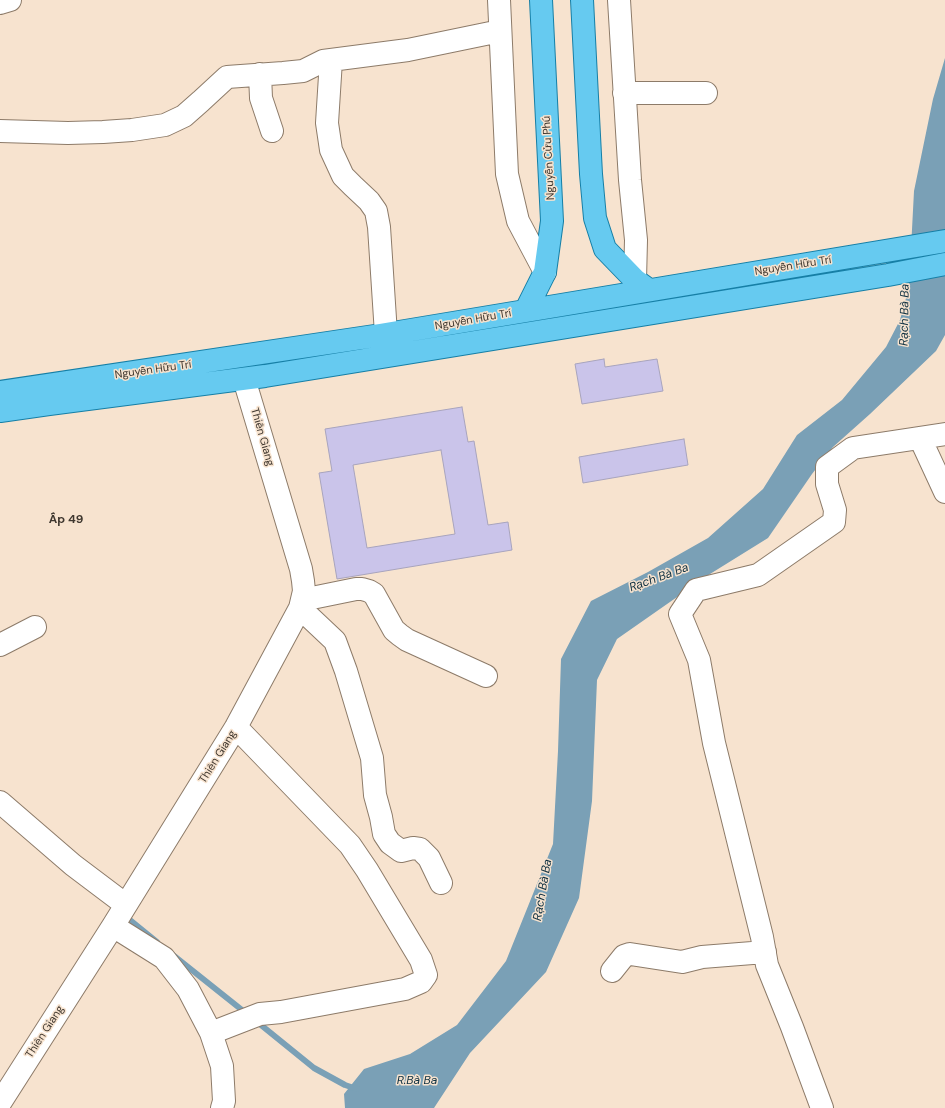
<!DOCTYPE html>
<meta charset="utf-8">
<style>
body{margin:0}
canvas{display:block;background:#f7e3cf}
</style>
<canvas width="945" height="1108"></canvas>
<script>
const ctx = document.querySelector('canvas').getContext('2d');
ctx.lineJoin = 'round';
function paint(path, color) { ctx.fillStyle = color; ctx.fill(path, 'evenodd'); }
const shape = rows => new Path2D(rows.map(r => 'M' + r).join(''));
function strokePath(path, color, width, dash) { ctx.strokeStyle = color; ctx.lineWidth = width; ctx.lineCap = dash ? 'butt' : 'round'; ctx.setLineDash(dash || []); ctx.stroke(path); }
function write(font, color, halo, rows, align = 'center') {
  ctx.font = font + ' "DM Sans",sans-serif'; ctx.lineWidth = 3; ctx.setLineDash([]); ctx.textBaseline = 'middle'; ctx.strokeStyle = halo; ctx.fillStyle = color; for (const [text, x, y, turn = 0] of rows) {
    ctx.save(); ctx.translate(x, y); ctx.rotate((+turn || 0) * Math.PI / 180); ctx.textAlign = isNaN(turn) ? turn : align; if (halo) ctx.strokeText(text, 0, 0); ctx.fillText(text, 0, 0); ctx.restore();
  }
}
paint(shape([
 [945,58,945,335,936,351,870,414,833,447,812,474,768,538,710,574,617,639,597,680,592,801,579,898,546,972,470,1053,434,1108,345,1108,344,1094,364,1069,410,1054,457,1025,506,961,553,844,558,751,561,659,591,601,648,572,708,538,763,489,797,435,842,400,886,347,900,320,909,287,914,191,933,99]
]), '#7aa0b6');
strokePath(shape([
 [125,916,157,942],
 [173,955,247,1014],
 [256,1021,314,1068,345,1085,357,1089]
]), '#7aa0b6', 6);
const building = shape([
 [604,359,605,367,657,359,663,391,582,404,575,364,604,359],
 [462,407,468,442,474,441,488,525,508,522,512,550,337,579,319,473,332,471,325,429,462,407],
 [441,450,455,534,367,548,353,465,441,450],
 [684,439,688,465,583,483,579,457,684,439]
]);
paint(building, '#cac4ea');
strokePath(building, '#a8a4bd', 1);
const minor = shape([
 [499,0,507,174,518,221,545,272],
 [619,0,630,180,636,240,635,280],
 [0,3,10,0],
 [331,60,327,123,331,150,343,176,353,186,369,201,376,211,379,227,386,334],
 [260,74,261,98,272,131],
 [624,93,706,93],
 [0,131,68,133,103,132,132,130,165,125,184,116,201,101,227,77,283,73,303,71,323,61,408,50,500,31],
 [920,438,945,492],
 [302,600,356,589,362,589,369,591,374,594,394,630,400,635,407,640,486,676],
 [300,608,335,641,346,671,372,758,375,795,381,817,384,834,390,843,401,851,413,848,420,849,429,858,441,883],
 [0,645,35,627],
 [0,802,73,865,126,905],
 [113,926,164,958,188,989,211,1033,222,1066,224,1101,222,1108],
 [612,971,624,956,630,954,682,962,702,957,765,952],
 [211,1033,260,1014,281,1012,405,989,421,982,426,975,421,960,367,870,350,845,236,727],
 [0,1103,113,926,236,727,300,608,304,591,303,581,301,569,244,379],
 [822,1108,792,1027,767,965,762,937,714,743,699,660,680,614,696,590,758,575,834,522,835,510,827,484,827,467,853,448,945,434]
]);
const major = shape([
 [582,0,591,174,595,218,605,249,635,280,649,290],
 [526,310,545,272,552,221,541,0],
 [0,392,381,335,945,241],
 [0,411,49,404,265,376,888,275,945,264]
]);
strokePath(minor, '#8d7b69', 24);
strokePath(major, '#167fa6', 24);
strokePath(minor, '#fff', 22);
strokePath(major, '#66caf0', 22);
write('11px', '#3f372f', '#f7e3cf', [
 ["Nguyễn Cửu Phú",549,158,-93],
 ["Nguyễn Hữu Trí",793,266,-9],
 ["Nguyễn Hữu Trí",473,320,-10],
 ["Nguyễn Hữu Trí",153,370,-8],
 ["Thiên Giang",262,437,74],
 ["Thiên Giang",218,757,-58],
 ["Thiên Giang",45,1032,-57]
]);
write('italic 12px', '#0e3041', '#f7e3cf', [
 ["Rạch Bà Ba",905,315,-89],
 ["Rạch Bà Ba",659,578,-20],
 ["Rạch Bà Ba",543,890,-80],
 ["R.Bà Ba",417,1081]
]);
write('bold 12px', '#3f372f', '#f7e3cf', [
 ["Ấp 49",66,520]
]);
</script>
